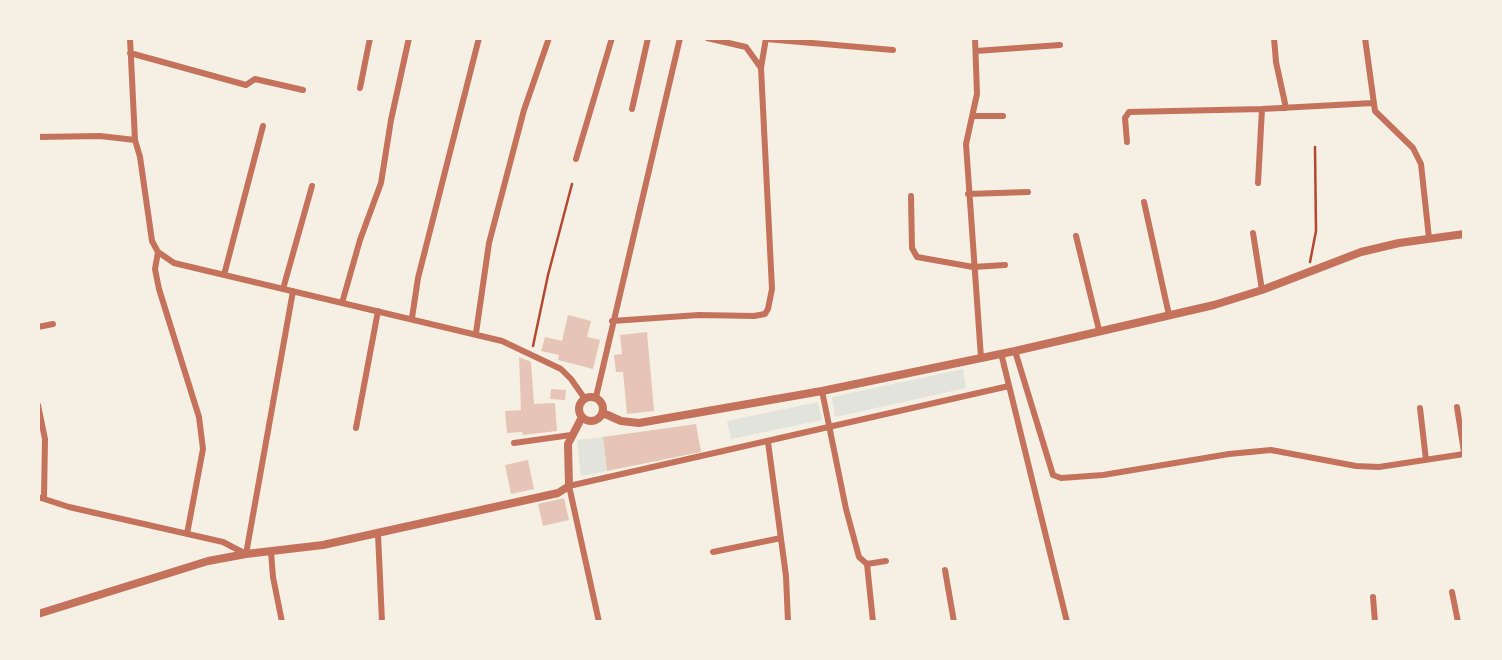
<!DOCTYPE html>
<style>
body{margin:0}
#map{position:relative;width:1502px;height:660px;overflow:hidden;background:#f6efe4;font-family:"Playfair Display",serif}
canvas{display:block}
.frame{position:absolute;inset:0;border:40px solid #f6efe4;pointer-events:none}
</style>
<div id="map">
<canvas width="1502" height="660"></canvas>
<div class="frame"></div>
</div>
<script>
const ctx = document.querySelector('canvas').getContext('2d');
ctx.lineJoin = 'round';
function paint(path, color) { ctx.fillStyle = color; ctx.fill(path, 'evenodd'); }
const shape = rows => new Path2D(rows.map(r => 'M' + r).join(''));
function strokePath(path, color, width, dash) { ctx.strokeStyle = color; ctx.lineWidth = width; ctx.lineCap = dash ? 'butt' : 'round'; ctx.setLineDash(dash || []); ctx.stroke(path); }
paint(shape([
 [963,369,966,388,835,417,832,397],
 [818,402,822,420,731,439,727,421],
 [603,437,607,471,581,476,577,440]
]), '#e2e4dc');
paint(shape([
 [568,315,591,321,587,337,600,340,593,369,558,360,559,355,541,351,545,337,562,341],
 [647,332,654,411,627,414,623,372,616,372,614,355,622,354,620,335],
 [519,357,531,362,534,404,555,403,557,431,523,435,522,432,507,433,505,411,521,410],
 [551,389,566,390,565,400,550,399],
 [696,424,701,452,607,471,603,437],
 [528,460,534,489,511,494,505,465],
 [564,498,569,520,543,526,538,504]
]), '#e6c5b7');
strokePath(shape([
 [1310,262,1316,231,1315,147],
 [533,346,548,275,572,184]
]), '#b5482f', 2.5);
strokePath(shape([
 [130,38,135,140],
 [975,38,977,94,966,144,981,358],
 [1274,38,1276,62,1286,108],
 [1365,38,1375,111,1413,148,1421,164,1429,238],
 [766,39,893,50],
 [976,51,1060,45],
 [130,53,246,85,255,79,303,90],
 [761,68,766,38],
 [360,88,370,38],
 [632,109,648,38],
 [973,116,1003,116],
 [38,137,100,136,135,140,140,157,152,241,158,252,174,263,502,341,561,369,571,379,585,399],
 [1127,142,1125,118,1129,112,1262,109,1373,103],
 [576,159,612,38],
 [1258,183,1262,109],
 [968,194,1028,192],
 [911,196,912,248,917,257,973,267,1005,265],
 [1144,202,1169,315],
 [1253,233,1262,290],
 [1076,236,1099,330],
 [158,252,155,269,159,289,199,417,203,449,187,534],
 [224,275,263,126],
 [283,289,312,186],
 [342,303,360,240,381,183,391,120,409,38],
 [412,318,418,278,479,38],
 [612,321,699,315,754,316,765,314,768,309,772,289,761,68,746,47,707,38],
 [38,327,53,324],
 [476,333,489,243,524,110,549,38],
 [1015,351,1053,475,1061,478,1103,475,1229,454,1271,450,1356,466,1379,467,1464,454],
 [1001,353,1067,622],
 [822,391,846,509,859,557,867,564,873,622],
 [596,397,680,38],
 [38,405,45,439,44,498],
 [1457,407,1464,452],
 [1420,408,1426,460],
 [356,428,378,311],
 [768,442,786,576,788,622],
 [514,443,571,435],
 [38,497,69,507,223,542,246,554,293,291],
 [378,534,382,622],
 [271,552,273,577,282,622],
 [713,552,781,538],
 [867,564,886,561],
 [945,570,954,622],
 [1452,592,1458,622],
 [1373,597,1375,622],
 [599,622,569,486,1009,386]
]), '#c5725c', 6);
strokePath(shape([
 '579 409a12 12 0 1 1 24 0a12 12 0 1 1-24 0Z',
 [603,413,621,421,639,423,822,391,1015,351,1214,305,1262,290,1361,252,1399,243,1464,234],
 [38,614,208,561,246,554,323,545,558,493,569,486,568,444,582,417]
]), '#c5725c', 8);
</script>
